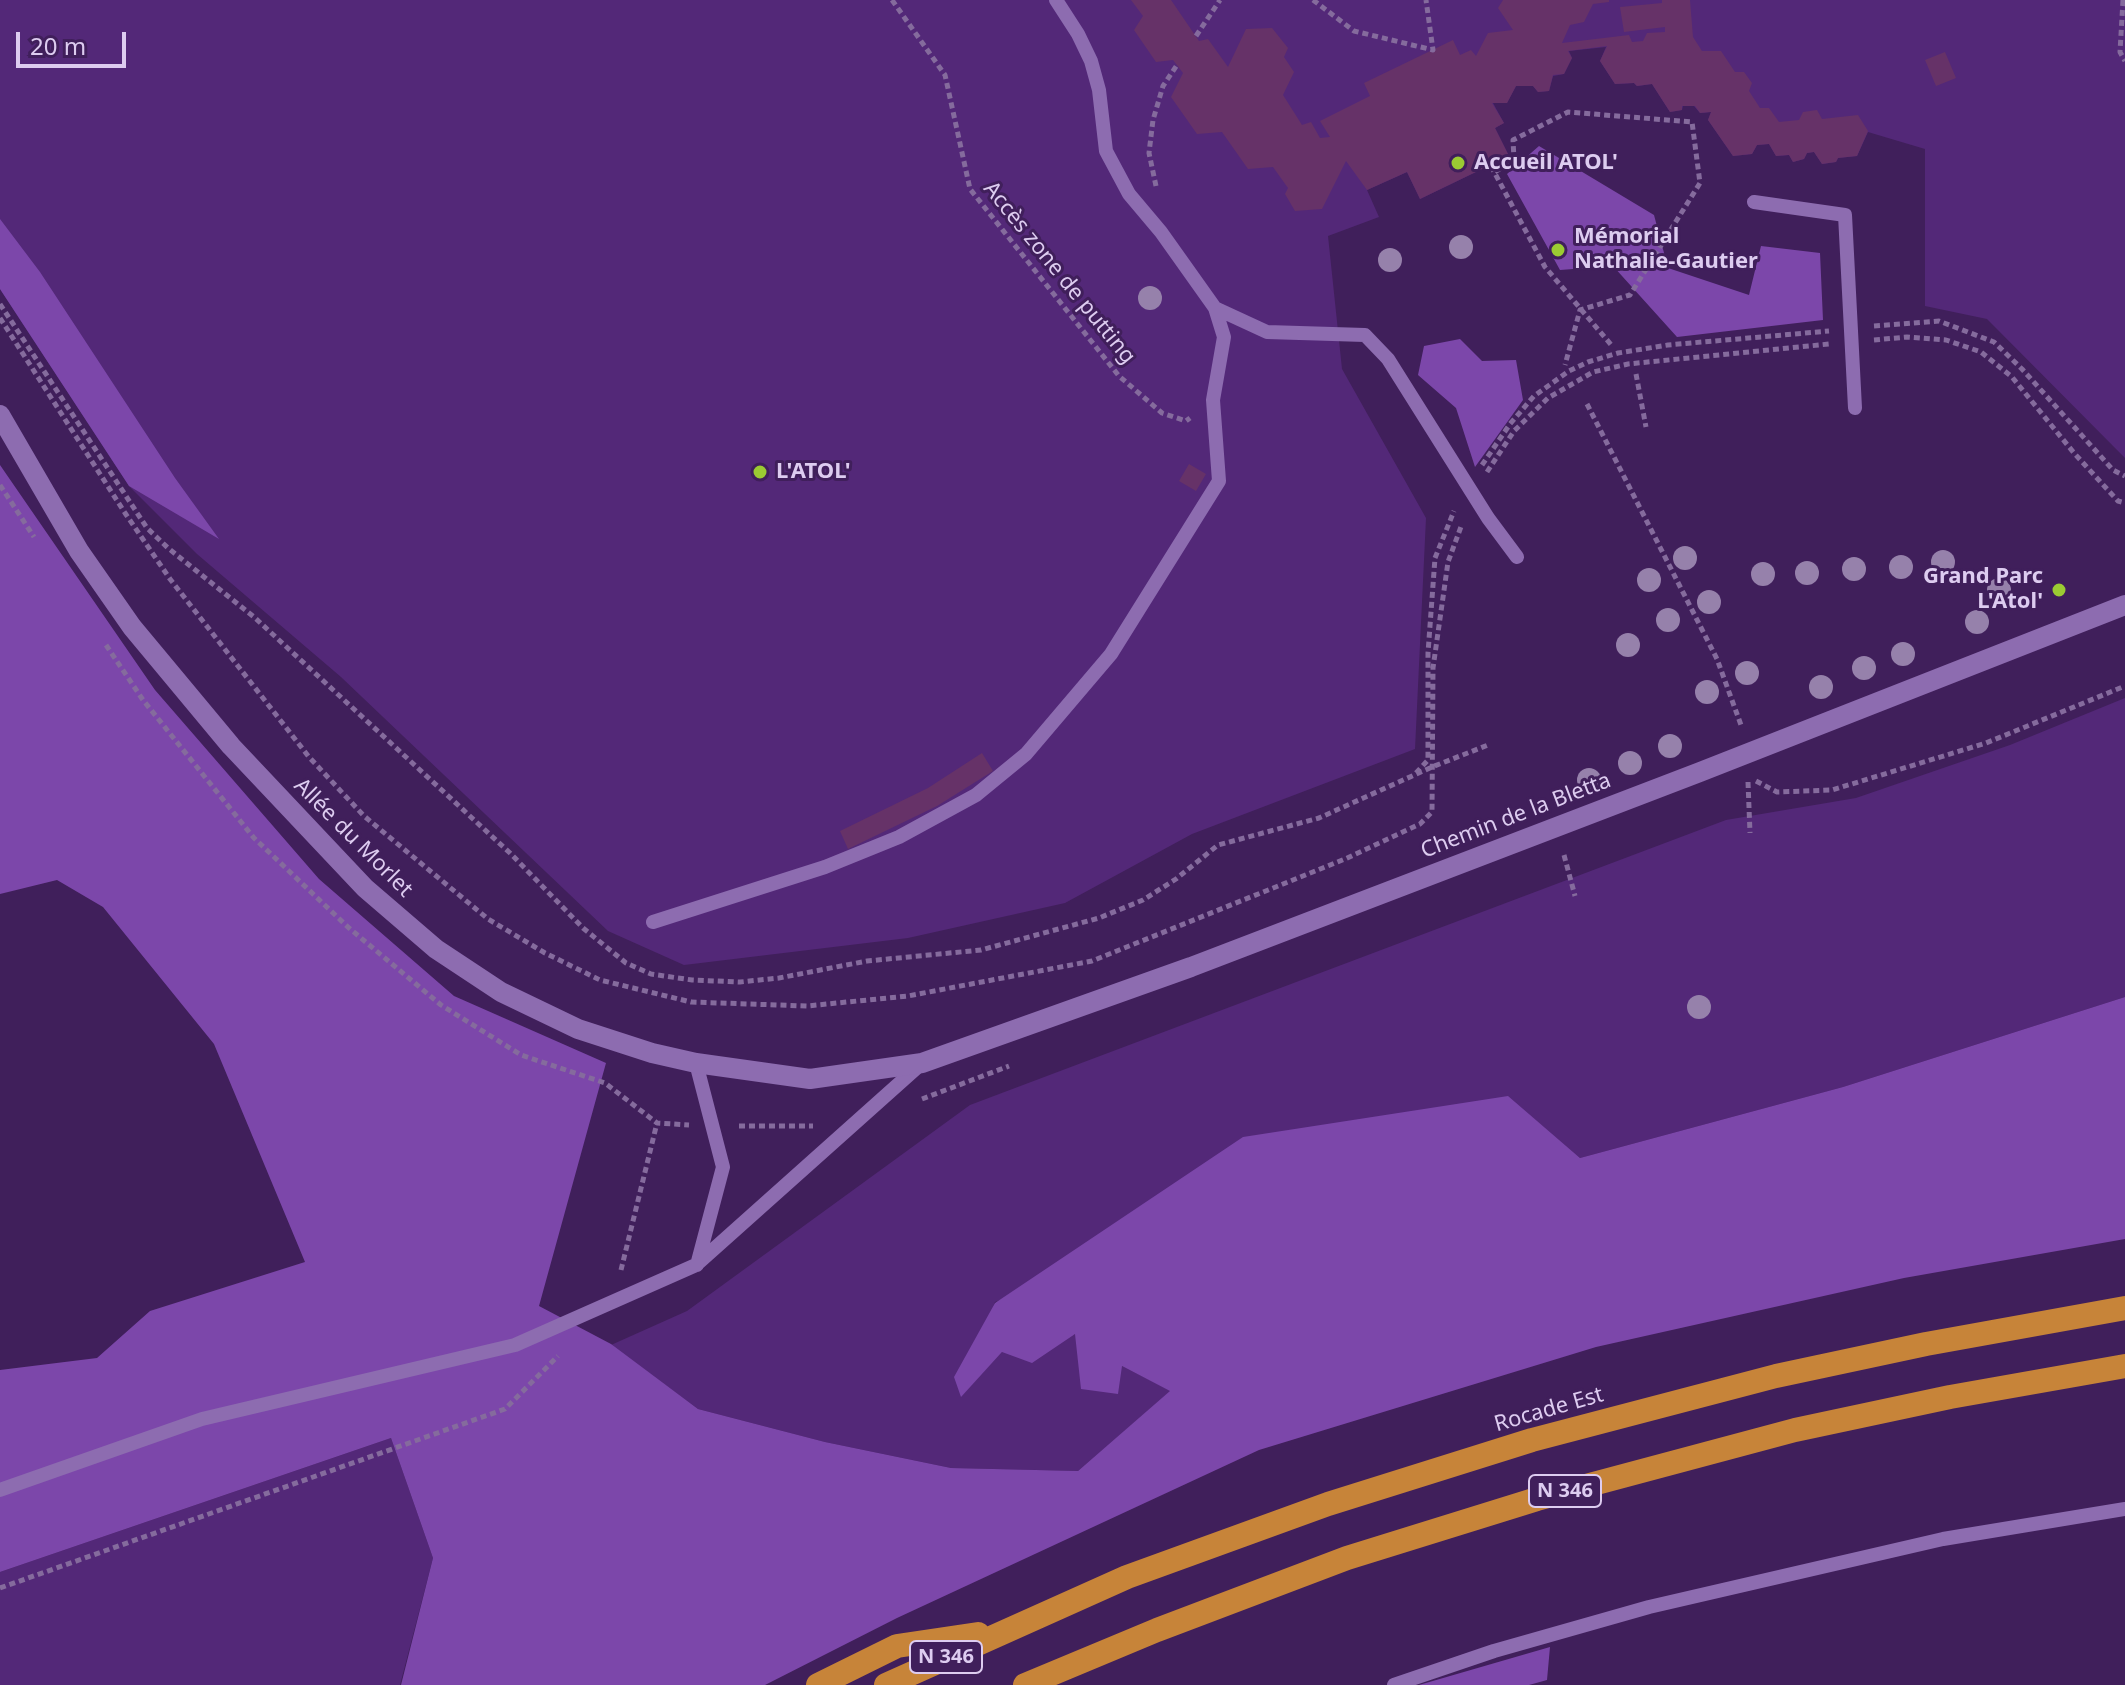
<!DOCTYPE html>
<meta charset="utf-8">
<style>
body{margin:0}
#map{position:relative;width:2125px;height:1685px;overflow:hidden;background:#401f5b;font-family:"Noto Sans",sans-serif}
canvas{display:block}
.scale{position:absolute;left:16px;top:32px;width:110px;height:36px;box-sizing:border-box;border:4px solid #ddccf0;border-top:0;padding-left:10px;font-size:24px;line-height:28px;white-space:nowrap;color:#ddccf0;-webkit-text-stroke:6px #401f5b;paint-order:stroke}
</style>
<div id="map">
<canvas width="2125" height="1685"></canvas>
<div class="scale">20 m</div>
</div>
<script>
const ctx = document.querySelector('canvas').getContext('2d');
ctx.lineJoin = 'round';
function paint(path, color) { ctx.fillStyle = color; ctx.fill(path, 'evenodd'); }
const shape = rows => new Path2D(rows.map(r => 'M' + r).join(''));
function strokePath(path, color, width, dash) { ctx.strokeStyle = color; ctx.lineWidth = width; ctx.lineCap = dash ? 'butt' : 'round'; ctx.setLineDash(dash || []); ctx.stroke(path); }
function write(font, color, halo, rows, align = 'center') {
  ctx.font = font + ' "Noto Sans",sans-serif'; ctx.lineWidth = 6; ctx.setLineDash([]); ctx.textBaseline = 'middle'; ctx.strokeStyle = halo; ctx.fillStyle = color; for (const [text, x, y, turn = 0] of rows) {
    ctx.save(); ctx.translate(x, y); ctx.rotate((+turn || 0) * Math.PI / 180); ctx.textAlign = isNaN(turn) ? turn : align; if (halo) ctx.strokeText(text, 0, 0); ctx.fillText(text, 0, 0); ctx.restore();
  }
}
paint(shape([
 [0,0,2125,0,2125,458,1987,319,1925,306,1925,149,1868,132,1857,156,1838,158,1836,162,1822,164,1814,152,1807,153,1804,159,1793,162,1789,155,1776,156,1769,144,1757,145,1752,154,1733,156,1708,120,1711,112,1700,113,1694,106,1683,106,1682,110,1670,112,1652,84,1637,86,1634,83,1615,84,1600,61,1606,47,1569,51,1572,58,1564,74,1553,76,1549,91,1538,92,1533,86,1516,86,1507,103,1493,103,1504,123,1495,128,1509,156,1420,199,1407,172,1367,190,1379,217,1328,236,1342,369,1426,518,1415,749,1192,834,1065,903,908,938,684,965,608,931,341,677,197,554,129,486,0,289],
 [2125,698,2125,997,1843,1087,1580,1158,1508,1097,995,1302,961,1396,1002,1352,1075,1334,1122,1366,1171,1391,1078,1471,951,1468,825,1442,698,1409,611,1345,687,1311,970,1105,1726,820,1856,798,2010,745],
 [391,1438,433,1558,400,1685,0,1685,0,1572]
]), '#532878');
paint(shape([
 [1539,146,1654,215,1668,268,1749,295,1761,246,1820,253,1823,320,1677,337,1613,266,1560,270,1507,174],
 [0,219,40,272,175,478,219,539,129,486,0,289],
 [1460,339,1482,361,1516,360,1523,400,1475,467,1456,408,1418,375,1424,346],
 [0,465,155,690,319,879,454,996,606,1063,539,1306,611,1344,698,1409,825,1442,951,1468,1078,1471,1170,1391,1122,1366,1118,1394,1081,1389,1075,1334,1032,1363,1002,1352,961,1397,954,1377,995,1303,1243,1137,1508,1096,1580,1158,1843,1087,2125,997,2125,1239,1904,1278,1596,1347,1259,1450,897,1618,765,1685,401,1685,433,1558,391,1438,0,1572,0,1370,97,1358,150,1311,305,1262,214,1044,103,907,57,880,0,894],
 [1550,1647,1547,1680,1529,1685,1419,1685]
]), '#7c47aa');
paint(shape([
 [1131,0,1171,0,1199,41,1208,39,1228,67,1246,29,1272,28,1288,48,1284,57,1294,72,1283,95,1302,125,1311,122,1320,138,1330,137,1320,121,1370,96,1364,83,1453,40,1460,55,1471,50,1476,56,1488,33,1513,30,1498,8,1503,0,1609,0,1609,2,1593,4,1584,22,1570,25,1562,43,1629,35,1632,42,1643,41,1647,33,1665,32,1665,27,1624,32,1620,7,1662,3,1662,0,1690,0,1693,37,1702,51,1721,51,1735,72,1744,72,1752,83,1749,91,1760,108,1769,108,1779,122,1799,120,1803,112,1817,110,1822,119,1858,115,1868,131,1857,156,1838,158,1836,162,1822,164,1814,152,1807,153,1804,159,1793,162,1789,155,1776,156,1769,144,1757,145,1752,154,1733,156,1708,120,1711,112,1700,113,1695,106,1682,106,1682,110,1670,112,1652,84,1637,86,1634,83,1615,84,1600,61,1607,46,1568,51,1572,58,1564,74,1553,75,1549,91,1538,92,1533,86,1516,86,1507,103,1492,103,1504,123,1495,128,1509,156,1420,199,1407,172,1367,190,1346,161,1322,209,1295,211,1285,194,1288,188,1273,167,1248,169,1222,132,1197,134,1171,97,1183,73,1173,60,1156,62,1134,30,1143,16],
 [1945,52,1956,78,1936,86,1925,60],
 [1189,464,1206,474,1196,491,1179,481],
 [982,753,993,771,937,806,848,849,840,831,928,788]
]), '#663268');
strokePath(shape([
 [892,0,945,75,970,189,1119,376,1162,413,1186,421,1190,418],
 [1313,0,1354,31,1433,50,1426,0],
 [2123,0,2120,52,2125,61],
 [1196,36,1220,0],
 [1491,166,1545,267,1613,347],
 [1495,172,1514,159,1513,140,1568,112,1692,122,1700,183,1630,295,1580,310,1565,365],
 [1156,186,1149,153,1153,120,1163,86,1177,65],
 [0,304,147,528,168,548,254,617,510,853,583,928,626,963,651,974,692,980,740,982,779,978,867,961,981,950,1099,918,1143,900,1176,879,1218,845,1319,818,1432,767,1488,745],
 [0,318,125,513,170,579,309,757,364,816,488,919,545,953,600,980,691,1002,807,1006,908,996,1092,961,1345,859,1420,824,1432,812,1433,668,1448,562,1462,524],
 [1874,326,1939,321,1994,342,2022,369,2113,470,2125,476],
 [1874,340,1907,337,1946,340,1981,352,2012,377,2074,453,2118,501,2125,503],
 [1636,374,1646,427],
 [1587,404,1717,659,1741,725],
 [1482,465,1510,424,1534,396,1569,371,1588,362,1618,353,1668,345,1829,331],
 [1487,472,1514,431,1548,398,1593,372,1628,364,1829,344],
 [0,485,34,537],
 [106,645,143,700,254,838,349,928,441,1005,521,1055,605,1083,657,1123,689,1125],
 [1416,773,1428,760,1428,653,1435,558,1454,511],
 [1756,781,1777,792,1832,790,1986,743,2125,686],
 [1748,782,1750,833],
 [1564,855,1575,896],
 [922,1099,1009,1066],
 [739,1126,813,1126],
 [621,1270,657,1123],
 [0,1588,505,1409,558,1356]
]), '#856b9d', 5, [6, 4]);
strokePath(shape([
 [1056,0,1078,34,1091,61,1099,90,1106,151,1129,194,1161,232,1215,308,1267,332,1365,335,1388,359,1488,518,1517,557],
 [1754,202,1845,215,1855,408],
 [653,922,825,867,899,837,976,795,1026,754,1111,654,1219,481,1213,400,1224,337,1215,308],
 [696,1063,723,1167,697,1265],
 [0,1490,202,1419,515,1345,696,1265,921,1064],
 [1394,1685,1494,1651,1649,1607,1943,1539,2125,1509]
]), '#8d6cb0', 14);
strokePath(shape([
 [0,415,79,551,132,627,231,746,365,888,436,949,501,992,578,1029,652,1053,696,1063,810,1079,922,1063,1191,967,1700,772,2125,605]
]), '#8d6cb0', 20);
strokePath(shape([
 [818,1685,897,1646,978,1634],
 [886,1685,1127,1577,1328,1504,1532,1440,1776,1376,1926,1344,2125,1308],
 [1025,1685,1157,1630,1347,1558,1537,1499,1795,1430,1950,1397,2125,1366]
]), '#c78439', 24);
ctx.fillStyle = '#9681ab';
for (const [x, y] of [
 [1461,247],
 [1390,260],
 [1150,298],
 [1685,558],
 [1943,562],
 [1901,567],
 [1854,569],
 [1807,573],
 [1763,574],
 [1649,580],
 [1999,590],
 [1709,602],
 [1668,620],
 [1977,622],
 [1628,645],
 [1903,654],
 [1864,668],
 [1747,673],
 [1821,687],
 [1707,692],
 [1670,746],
 [1630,763],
 [1589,780],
 [1699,1007]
]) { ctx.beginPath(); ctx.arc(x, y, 12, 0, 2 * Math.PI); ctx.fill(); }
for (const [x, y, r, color] of [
 [1458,163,8,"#9bcb33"],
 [1558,250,8,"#9bcb33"],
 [760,472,8,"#9bcb33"],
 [2059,590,8,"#9bcb33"]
]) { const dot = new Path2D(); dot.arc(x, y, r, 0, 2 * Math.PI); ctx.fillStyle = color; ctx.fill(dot); strokePath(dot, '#401f5b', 3); }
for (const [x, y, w] of [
 [1565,1491,72],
 [946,1657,72]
]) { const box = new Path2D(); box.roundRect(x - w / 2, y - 16, w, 32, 6); ctx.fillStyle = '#401f5b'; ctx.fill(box); strokePath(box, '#ddccf0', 2); }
write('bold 20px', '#ddccf0', null, [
 ["N 346",1565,1491],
 ["N 346",946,1657]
]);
write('bold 22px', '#ddccf0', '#401f5b', [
 ["Accueil ATOL'",1474,163],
 ["Mémorial",1574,237],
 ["Nathalie-Gautier",1574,262],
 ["L'ATOL'",776,472],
 ["Grand Parc",2043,577,"right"],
 ["L'Atol'",2043,602,"right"]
], 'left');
write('22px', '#ddccf0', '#401f5b', [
 ["Accès zone de putting",1059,273,51],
 ["Chemin de la Bletta",1516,816,-21],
 ["Allée du Morlet",353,838,45],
 ["Rocade Est",1549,1410,-16]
]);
</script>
